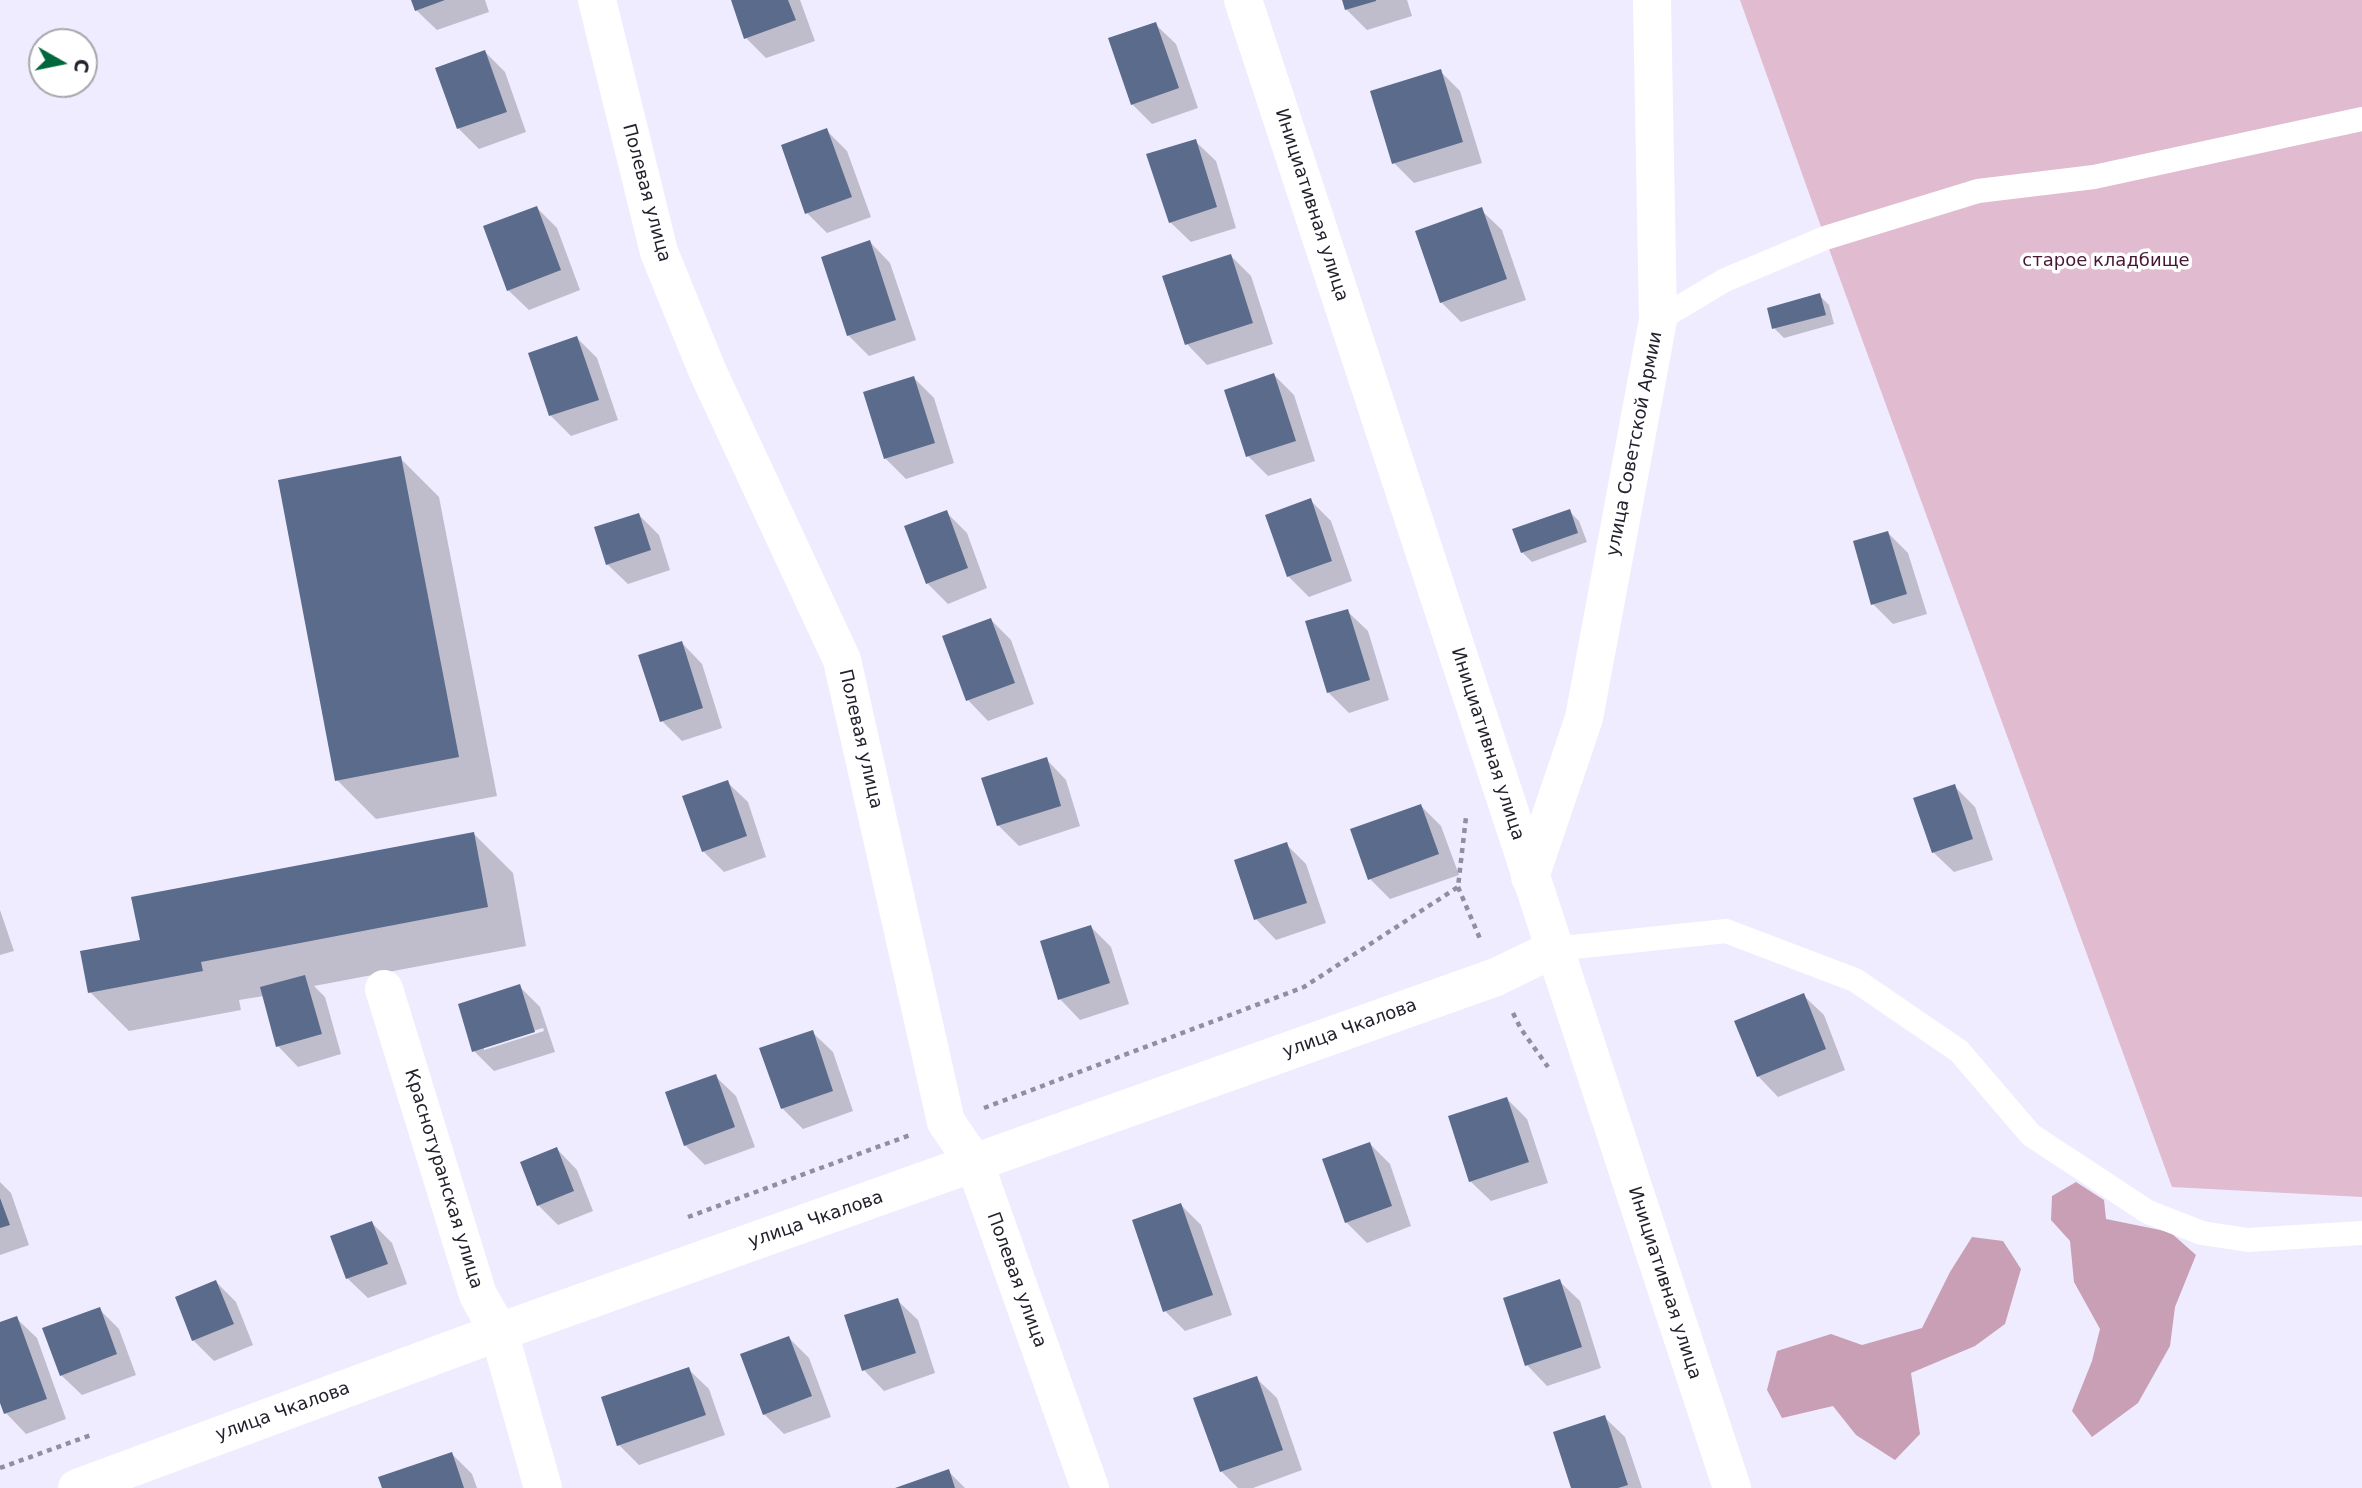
<!DOCTYPE html>
<meta charset="utf-8">
<style>
body{margin:0}
#map{position:relative;width:2362px;height:1488px;overflow:hidden;background:#efecff;font-family:"DejaVu Sans",sans-serif}
canvas{display:block}
.north{position:absolute;left:28px;top:28px;width:70px;height:70px;box-sizing:border-box;background:#fff;border:2px solid #a7a6ab;border-radius:50%;rotate:99deg;font-size:19px;font-weight:700;line-height:28px;text-align:center;color:#23212c}
.north::after{content:'';display:block;margin:auto;width:24px;height:32px;background:#01673d;clip-path:polygon(50% 0,100% 100%,50% 72%,0 100%)}
</style>
<div id="map">
<canvas width="2362" height="1488"></canvas>
<div class="north">С</div>
</div>
<script>
const ctx = document.querySelector('canvas').getContext('2d');
ctx.lineJoin = 'round';
function paint(path, color) { ctx.fillStyle = color; ctx.fill(path, 'evenodd'); }
const shape = rows => new Path2D(rows.map(r => 'M' + r).join(''));
function strokePath(path, color, width, dash) { ctx.strokeStyle = color; ctx.lineWidth = width; ctx.lineCap = dash ? 'butt' : 'round'; ctx.setLineDash(dash || []); ctx.stroke(path); }
function write(font, color, halo, rows, align = 'center') {
  ctx.font = font + ' "DejaVu Sans",sans-serif'; ctx.lineWidth = 7; ctx.setLineDash([]); ctx.textBaseline = 'middle'; ctx.strokeStyle = halo; ctx.fillStyle = color; for (const [text, x, y, turn = 0] of rows) {
    ctx.save(); ctx.translate(x, y); ctx.rotate((+turn || 0) * Math.PI / 180); ctx.textAlign = isNaN(turn) ? turn : align; if (halo) ctx.strokeText(text, 0, 0); ctx.fillText(text, 0, 0); ctx.restore();
  }
}
paint(shape([
 [1740,0,2362,0,2362,1197,2172,1187,1825,238]
]), '#e1bbcf');
paint(shape([
 [2076,1182,2104,1200,2106,1219,2170,1232,2196,1255,2175,1307,2170,1346,2138,1403,2092,1437,2072,1411,2092,1361,2100,1329,2074,1282,2070,1241,2051,1220,2052,1196],
 [1972,1237,2003,1241,2021,1269,2005,1324,1975,1346,1911,1373,1920,1434,1895,1460,1856,1435,1833,1406,1782,1418,1767,1390,1777,1351,1831,1334,1862,1345,1922,1328,1950,1272]
]), '#c89fb5');
paint(shape([
 [413,0,485,0,489,12,437,30,416,10],
 [733,0,800,0,815,41,766,58,746,38],
 [1343,0,1407,0,1412,16,1367,30,1346,9],
 [1155,24,1176,44,1198,108,1152,124,1132,104],
 [485,52,505,72,526,132,479,149,459,129,438,69],
 [1440,71,1460,91,1482,163,1414,183,1394,163],
 [827,131,847,151,871,217,827,233,807,213],
 [1195,141,1216,161,1236,228,1191,242,1170,222],
 [537,208,557,228,580,290,529,310,508,290],
 [1481,210,1502,230,1526,300,1461,322,1441,302],
 [870,242,890,263,916,340,869,356,848,335],
 [1231,256,1251,276,1273,344,1207,365,1187,344],
 [1819,295,1829,305,1834,324,1784,338,1774,328],
 [577,338,597,358,618,420,571,436,551,416,530,354],
 [1274,375,1294,395,1315,461,1268,476,1248,456],
 [914,378,934,398,954,463,906,479,885,458],
 [400,458,439,497,497,796,376,819,337,780],
 [1310,500,1331,521,1352,581,1309,597,1288,576],
 [1569,511,1579,521,1587,542,1532,562,1522,552],
 [946,512,967,533,987,588,948,604,927,583],
 [639,515,659,535,670,570,628,584,607,564],
 [1888,533,1908,553,1927,614,1893,624,1873,604],
 [1347,611,1368,631,1389,700,1349,713,1328,692],
 [991,620,1011,640,1034,704,988,721,968,700,944,637],
 [682,643,702,664,722,728,682,741,662,721],
 [1046,759,1066,780,1080,826,1019,846,998,825],
 [727,782,748,802,766,857,724,872,703,851],
 [1954,786,1975,807,1993,860,1954,872,1933,852],
 [1421,806,1441,826,1459,875,1390,899,1370,879],
 [474,834,513,873,526,946,314,986,325,997,341,1054,298,1067,278,1046,264,996,239,1000,241,1010,129,1031,90,992,142,941],
 [1286,844,1306,864,1326,923,1276,940,1256,919],
 [0,910,14,951,0,955],
 [1091,927,1111,947,1129,1004,1080,1020,1060,999,1042,942],
 [519,986,540,1007,555,1052,494,1071,474,1051],
 [543,1028,544,1031,484,1050,484,1046],
 [1803,995,1824,1015,1845,1070,1778,1097,1758,1076],
 [812,1032,833,1052,853,1111,803,1129,782,1108],
 [715,1076,736,1096,755,1147,705,1165,685,1145],
 [1507,1099,1527,1119,1548,1183,1491,1201,1470,1181],
 [1370,1144,1390,1164,1411,1226,1367,1243,1346,1222],
 [557,1149,577,1170,593,1211,558,1225,538,1205],
 [0,1182,11,1193,29,1245,0,1255],
 [1181,1205,1201,1225,1232,1315,1185,1331,1165,1311],
 [372,1223,392,1243,407,1284,368,1298,347,1278],
 [1559,1281,1580,1301,1601,1368,1547,1386,1527,1365],
 [216,1282,236,1302,253,1345,214,1361,193,1340],
 [897,1300,918,1320,935,1373,884,1391,864,1370],
 [99,1309,119,1329,136,1375,82,1395,61,1375],
 [16,1318,37,1338,66,1419,26,1434,6,1413,0,1398,0,1324],
 [789,1338,809,1358,831,1417,784,1434,764,1414],
 [688,1369,709,1389,725,1435,639,1465,619,1445],
 [1256,1378,1277,1398,1302,1470,1253,1488,1238,1488,1221,1471],
 [1604,1417,1625,1437,1642,1488,1573,1488],
 [452,1454,472,1474,477,1488,384,1488],
 [948,1471,965,1488,900,1488]
]), '#0003');
paint(shape([
 [411,0,445,0,415,11],
 [731,0,788,0,796,20,744,39],
 [1342,0,1376,0,1376,1,1345,10],
 [1156,22,1179,88,1131,105,1108,38],
 [485,50,507,112,457,129,435,68],
 [1441,69,1463,142,1392,164,1370,91],
 [827,128,852,197,805,214,781,145],
 [1196,139,1217,207,1169,223,1146,154],
 [537,206,561,270,507,291,483,226],
 [1482,207,1507,279,1440,303,1415,231],
 [870,240,896,320,847,336,821,257],
 [1231,254,1253,323,1185,345,1162,276],
 [1820,293,1826,315,1772,329,1767,308],
 [577,336,599,400,549,416,528,353],
 [1274,373,1296,441,1246,457,1224,390],
 [914,376,935,443,884,459,863,392],
 [401,456,459,757,335,781,278,480],
 [1311,498,1332,561,1287,577,1265,515],
 [1570,509,1578,533,1521,553,1512,529],
 [947,510,968,568,926,584,904,526],
 [639,513,651,550,606,565,594,527],
 [1888,531,1907,594,1871,605,1853,541],
 [1348,609,1370,680,1327,693,1305,621],
 [991,618,1015,683,966,701,942,636],
 [682,641,703,708,660,722,638,655],
 [1047,757,1061,806,997,826,981,778],
 [728,780,747,836,702,852,682,796],
 [1955,784,1973,839,1932,853,1913,798],
 [1421,804,1439,854,1368,880,1350,829],
 [474,832,488,907,201,962,203,971,88,993,80,951,140,940,131,897],
 [1287,842,1307,903,1254,920,1234,860],
 [1091,925,1110,983,1058,1000,1040,941],
 [305,975,322,1034,276,1047,260,987],
 [520,984,535,1032,472,1052,458,1004],
 [1804,993,1826,1049,1757,1077,1734,1021],
 [813,1030,833,1091,781,1109,759,1048],
 [716,1074,735,1127,684,1146,665,1092],
 [1507,1097,1529,1162,1469,1182,1448,1116],
 [1370,1142,1392,1206,1345,1223,1322,1159],
 [557,1147,574,1191,537,1206,520,1162],
 [0,1198,10,1225,0,1228],
 [1181,1203,1213,1295,1163,1312,1132,1220],
 [372,1221,388,1264,346,1279,330,1236],
 [1560,1279,1582,1347,1525,1366,1503,1298],
 [216,1280,234,1324,192,1341,175,1297],
 [898,1298,916,1353,862,1371,844,1315],
 [100,1307,117,1354,60,1376,42,1328],
 [17,1316,47,1399,4,1414,0,1403,0,1322],
 [789,1336,812,1396,763,1415,740,1354],
 [689,1367,706,1415,617,1446,601,1397],
 [1257,1376,1283,1450,1220,1472,1193,1398],
 [1605,1415,1628,1485,1618,1488,1571,1488,1553,1432],
 [452,1452,464,1488,382,1488,378,1477],
 [949,1469,955,1488,895,1488]
]), '#5b6b8c');
strokePath(shape([
 [1458,887,1481,941],
 [1513,1013,1521,1029,1548,1067],
 [984,1108,1304,987,1458,887,1466,817],
 [688,1217,910,1135],
 [0,1468,91,1435]
]), '#918e9e', 4.5, [5, 5]);
strokePath(shape([
 [1658,320,1725,280,1825,238,1978,191,2094,177,2362,119],
 [1554,949,1726,931,1855,980,1959,1051,2031,1135,2148,1212,2202,1233,2248,1240,2362,1233]
]), '#fff', 24);
strokePath(shape([
 [597,0,659,252,707,370,842,660,946,1122,975,1164,1090,1488],
 [1530,877,1584,718,1658,320,1652,0],
 [384,989,478,1295,499,1332,543,1488],
 [77,1488,499,1332,1496,977,1554,949]
]), '#fff', 38);
strokePath(shape([
 [1243,0,1732,1488]
]), '#fff', 38);
write('18px', '#23212c', '#fff', [
 ["Полевая улица",646,193,75],
 ["Инициативная улица",1311,205,72],
 ["улица Советской Армии",1635,444,-79],
 ["Полевая улица",860,739,77],
 ["Инициативная улица",1487,744,72],
 ["улица Чкалова",1350,1029,-20],
 ["Краснотуранская улица",443,1179,73],
 ["улица Чкалова",816,1220,-19],
 ["Полевая улица",1016,1280,70],
 ["Инициативная улица",1664,1283,72],
 ["улица Чкалова",283,1412,-20]
]);
write('18px', '#481635', '#fff', [
 ["старое кладбище",2106,261]
]);
</script>
